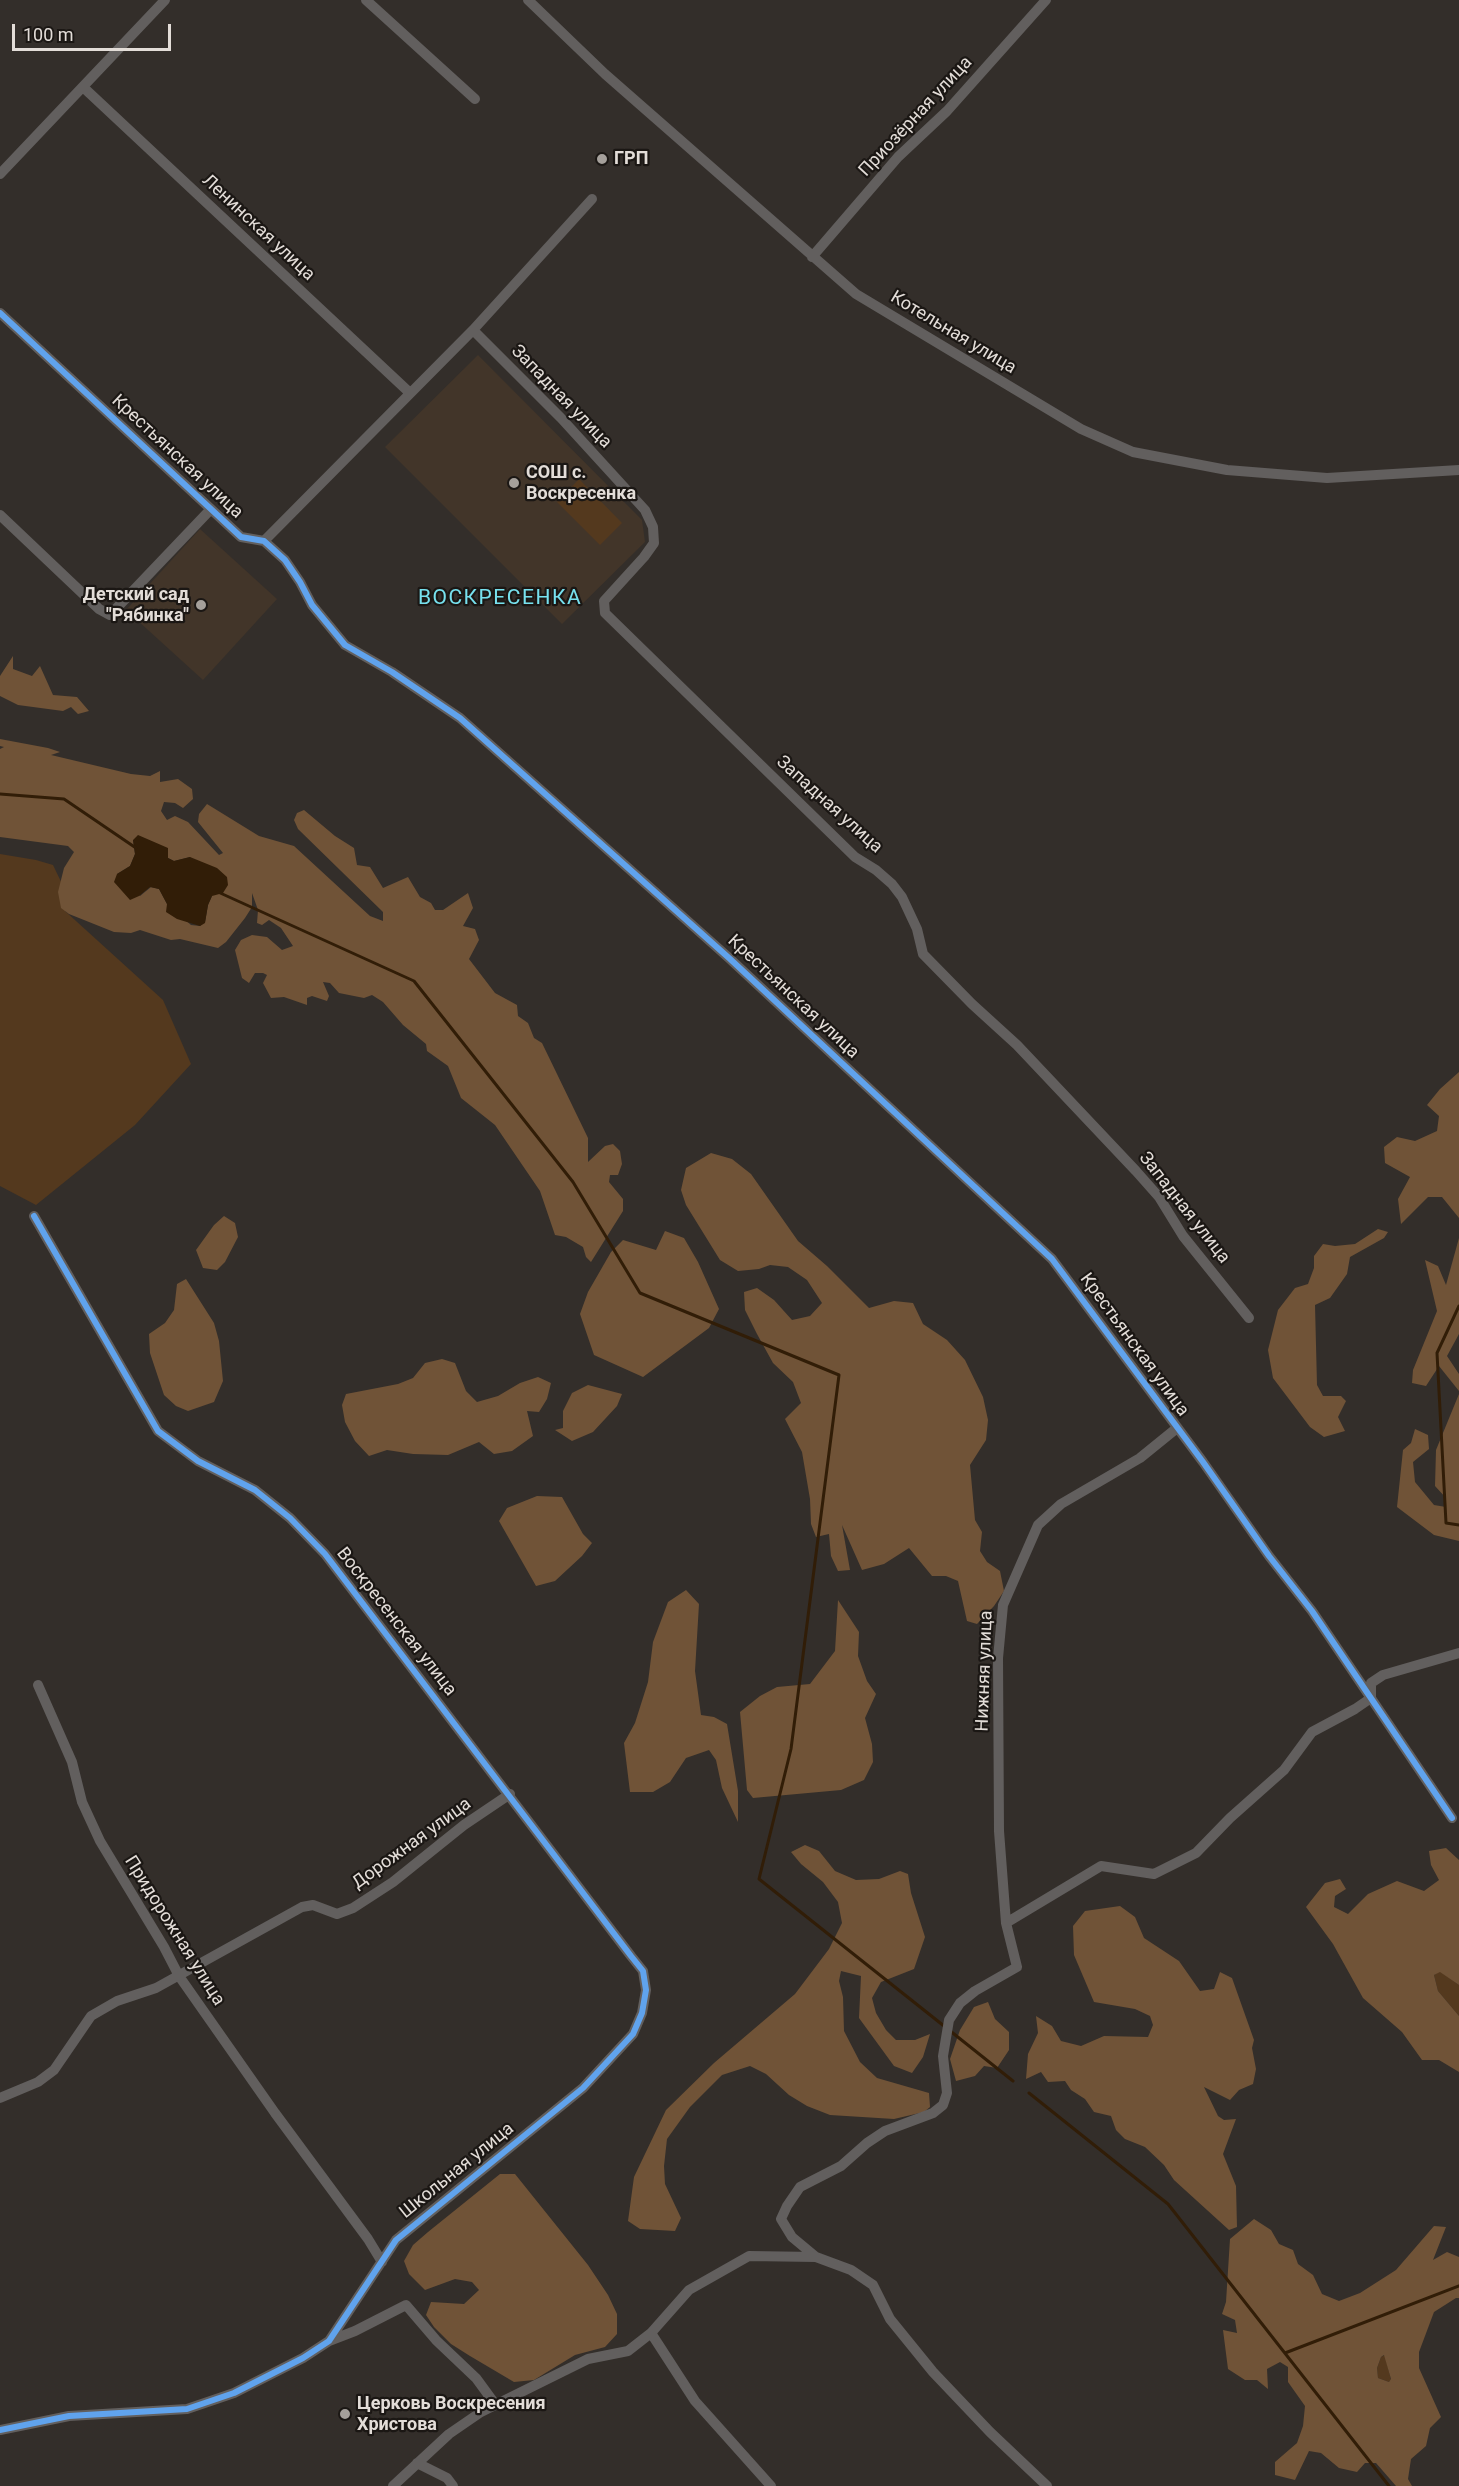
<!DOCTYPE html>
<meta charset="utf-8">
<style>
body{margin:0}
#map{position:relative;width:1459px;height:2486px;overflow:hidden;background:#332e2a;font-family:Roboto,sans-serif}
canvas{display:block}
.scale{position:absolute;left:12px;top:24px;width:159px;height:27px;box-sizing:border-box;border:3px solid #e3ddd8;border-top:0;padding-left:8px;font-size:18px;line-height:21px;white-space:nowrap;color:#e3ddd8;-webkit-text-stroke:4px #1b1714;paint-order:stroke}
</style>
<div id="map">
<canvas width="1459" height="2486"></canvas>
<div class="scale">100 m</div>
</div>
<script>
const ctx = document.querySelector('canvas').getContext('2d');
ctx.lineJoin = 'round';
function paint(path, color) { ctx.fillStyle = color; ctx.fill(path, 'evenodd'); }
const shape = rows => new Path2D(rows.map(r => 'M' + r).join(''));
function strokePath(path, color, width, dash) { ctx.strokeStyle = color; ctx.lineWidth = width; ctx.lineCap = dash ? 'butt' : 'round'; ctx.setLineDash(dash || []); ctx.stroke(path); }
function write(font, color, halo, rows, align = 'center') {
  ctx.font = font + ' Roboto,sans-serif'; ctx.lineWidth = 4.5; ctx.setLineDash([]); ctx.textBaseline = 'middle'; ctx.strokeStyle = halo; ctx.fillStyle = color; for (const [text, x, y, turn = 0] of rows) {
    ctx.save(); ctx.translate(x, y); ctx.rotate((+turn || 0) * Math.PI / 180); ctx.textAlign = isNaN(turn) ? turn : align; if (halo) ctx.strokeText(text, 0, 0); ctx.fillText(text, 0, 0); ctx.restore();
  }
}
paint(shape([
 [478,355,642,520,645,542,562,624,385,447],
 [200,529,277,599,203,680,126,610]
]), '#423529');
paint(shape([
 [579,479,622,523,600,545,557,502],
 [0,854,36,860,53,865,66,892,65,911,163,1000,191,1064,135,1125,36,1205,0,1186],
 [1440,1971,1459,1985,1459,2016,1438,1991,1434,1975],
 [1385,2355,1391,2380,1389,2382,1378,2378,1377,2368,1381,2357]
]), '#54391e');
paint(shape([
 [13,656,13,669,32,676,40,666,53,695,77,697,89,711,78,714,71,707,63,711,18,705,0,696,0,676],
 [0,739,48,748,60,752,51,755,131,774,150,776,160,771,160,782,178,779,192,789,193,799,183,808,175,803,164,802,161,811,167,820,175,816,188,822,219,855,223,853,198,822,199,814,207,804,259,836,294,846,370,916,383,921,383,912,298,829,294,820,297,813,304,810,335,836,354,848,357,865,370,867,383,888,408,877,420,897,431,903,435,910,443,910,468,893,473,908,463,926,475,929,479,940,469,959,495,993,517,1005,518,1016,528,1023,534,1038,542,1043,588,1138,588,1162,605,1146,613,1144,620,1151,622,1164,618,1175,610,1175,609,1182,623,1199,623,1211,591,1262,586,1257,583,1247,566,1237,555,1235,540,1191,495,1125,461,1098,448,1066,427,1051,426,1044,403,1025,383,1002,372,995,364,998,339,993,330,983,323,982,329,996,327,1001,312,996,307,998,307,1005,284,997,271,998,263,983,267,975,263,973,255,973,249,983,242,978,235,950,241,940,252,935,267,937,282,950,293,946,281,928,269,920,262,925,257,923,258,910,252,893,252,907,245,918,226,942,218,948,180,939,171,940,140,930,131,933,114,932,69,914,61,908,58,892,64,868,74,852,68,846,0,837,0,749,4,747,0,746],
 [133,840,174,861,190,857,212,896,208,905,205,922,200,926,191,925,167,904,159,889,151,887,140,896,117,874,130,866,135,854],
 [1459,1072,1459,1218,1442,1197,1428,1197,1401,1224,1398,1199,1410,1177,1385,1163,1384,1147,1397,1137,1415,1141,1437,1131,1439,1116,1427,1105,1440,1089],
 [711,1153,732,1159,751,1174,798,1241,827,1266,869,1308,894,1301,913,1303,923,1324,947,1340,965,1360,983,1397,988,1420,986,1440,970,1465,975,1520,982,1532,980,1551,987,1562,1000,1571,1004,1591,994,1606,977,1624,967,1621,958,1581,946,1576,932,1576,909,1548,884,1564,862,1570,842,1525,850,1570,838,1571,831,1556,829,1534,816,1537,811,1524,810,1499,802,1452,785,1419,801,1403,793,1382,773,1363,757,1334,745,1310,744,1292,757,1288,774,1300,792,1320,810,1316,822,1303,807,1280,788,1267,770,1265,759,1269,738,1271,720,1260,686,1205,681,1190,686,1168],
 [224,1216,235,1223,238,1237,225,1262,217,1270,203,1268,196,1250,214,1225],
 [1378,1229,1388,1232,1384,1238,1350,1257,1347,1274,1330,1298,1315,1305,1317,1385,1323,1396,1341,1396,1346,1401,1338,1417,1345,1431,1324,1437,1310,1427,1273,1378,1268,1350,1278,1310,1295,1288,1308,1284,1314,1268,1314,1256,1323,1244,1335,1246,1355,1244],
 [665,1231,684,1238,698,1262,719,1309,709,1328,643,1377,594,1355,580,1314,588,1292,611,1252,623,1240,656,1250],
 [1459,1238,1459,1334,1447,1356,1459,1374,1459,1391,1439,1366,1426,1386,1412,1383,1413,1370,1437,1311,1425,1260,1438,1266,1446,1285],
 [186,1279,214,1323,219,1341,223,1381,214,1402,188,1411,176,1406,164,1395,150,1353,149,1334,165,1323,174,1310,177,1284],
 [442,1359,455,1363,466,1391,477,1402,498,1396,520,1383,538,1377,551,1383,547,1399,539,1412,527,1411,533,1436,512,1451,494,1454,479,1442,448,1455,413,1454,387,1450,369,1456,355,1441,345,1422,342,1405,346,1394,398,1384,413,1378,425,1363],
 [588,1385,622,1394,617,1406,593,1432,572,1441,555,1430,563,1428,563,1411,572,1393],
 [1459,1394,1459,1541,1434,1535,1397,1507,1403,1450,1411,1443,1415,1429,1428,1435,1429,1449,1413,1462,1415,1482,1434,1505,1446,1507,1446,1498,1435,1486,1436,1450],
 [537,1496,562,1497,583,1534,592,1543,582,1556,555,1581,536,1586,499,1521,507,1508],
 [686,1590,699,1604,695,1671,701,1715,714,1717,727,1724,738,1791,738,1822,722,1788,716,1760,709,1750,686,1758,670,1782,653,1792,630,1792,624,1743,635,1723,648,1682,653,1642,668,1602],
 [838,1600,859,1632,858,1656,867,1681,876,1694,865,1718,872,1744,873,1762,864,1780,841,1790,753,1798,747,1790,740,1712,760,1696,777,1687,810,1684,835,1651],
 [805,1845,819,1851,835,1871,856,1880,879,1879,900,1871,908,1874,911,1893,925,1937,914,1969,881,1982,872,1998,876,2013,886,2030,896,2040,915,2040,930,2034,923,2057,912,2073,894,2066,859,2018,861,1976,841,1971,839,1981,843,1997,844,2031,860,2062,877,2078,929,2093,930,2107,924,2112,894,2119,830,2115,807,2106,789,2095,766,2074,750,2066,722,2075,690,2107,667,2139,664,2166,665,2184,681,2218,675,2231,640,2229,628,2221,634,2177,666,2110,714,2063,795,1994,829,1949,842,1923,838,1902,823,1882,801,1864,791,1852],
 [1446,1848,1459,1860,1459,1985,1440,1972,1434,1975,1438,1991,1459,2016,1459,2072,1439,2060,1422,2060,1402,2032,1363,1998,1333,1944,1306,1907,1325,1883,1340,1879,1346,1889,1335,1896,1334,1907,1348,1914,1368,1894,1397,1881,1424,1891,1439,1880,1431,1865,1429,1851],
 [1120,1906,1135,1917,1144,1938,1179,1961,1200,1991,1214,1989,1220,1972,1232,1978,1254,2040,1252,2048,1256,2069,1253,2084,1239,2090,1230,2100,1204,2087,1218,2116,1224,2120,1236,2119,1223,2154,1236,2186,1237,2227,1229,2230,1174,2180,1164,2165,1145,2147,1125,2139,1116,2130,1111,2116,1094,2112,1085,2099,1071,2090,1065,2081,1048,2082,1041,2072,1026,2079,1028,2054,1038,2033,1036,2016,1052,2026,1061,2041,1081,2046,1104,2036,1148,2037,1153,2025,1150,2016,1135,2009,1094,2002,1074,1955,1073,1926,1085,1911],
 [988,2002,995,2019,1009,2032,1009,2050,997,2068,984,2066,975,2076,956,2081,950,2059,960,2030,974,2007],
 [500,2174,515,2174,588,2265,608,2295,617,2314,617,2334,605,2347,575,2355,534,2380,514,2382,470,2356,451,2344,434,2327,426,2315,431,2302,464,2304,479,2290,472,2282,455,2279,425,2290,409,2274,404,2261,413,2245,428,2232],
 [1254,2219,1271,2230,1279,2244,1293,2250,1298,2264,1313,2275,1322,2294,1339,2301,1360,2293,1396,2270,1434,2226,1446,2227,1433,2260,1447,2252,1459,2257,1459,2298,1456,2298,1434,2312,1419,2352,1419,2368,1441,2417,1430,2428,1426,2446,1411,2459,1408,2479,1412,2486,1396,2486,1376,2463,1365,2463,1357,2472,1339,2468,1321,2453,1309,2451,1295,2480,1275,2475,1275,2462,1297,2443,1303,2426,1305,2406,1288,2382,1288,2367,1280,2362,1267,2369,1268,2389,1257,2380,1245,2380,1228,2369,1223,2330,1237,2333,1235,2320,1222,2314,1226,2302,1230,2239],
 [1384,2355,1391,2379,1389,2382,1378,2378,1377,2368,1381,2357]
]), '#705337');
paint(shape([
 [138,835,168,848,168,858,174,861,190,857,217,868,227,877,228,885,223,893,212,896,208,905,205,923,200,926,177,919,166,912,167,904,159,889,150,887,139,896,130,900,114,882,117,874,130,866,135,854,133,840]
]), '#311d07');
strokePath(shape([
 [0,794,64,799,136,848],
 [218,892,414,981,573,1182,640,1293,839,1375,791,1749,759,1879,944,2026],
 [1459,1306,1437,1353,1446,1523,1459,1525],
 [949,2030,1013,2081],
 [1029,2093,1168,2204,1389,2486],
 [1285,2353,1459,2286]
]), '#311d07', 3);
strokePath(shape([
 [366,0,475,99],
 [528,0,605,74,856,294,1081,429,1133,452,1227,470,1327,478,1459,470],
 [83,87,410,393],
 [0,174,165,0],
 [812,257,898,157,947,111,1046,0],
 [0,313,241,537,264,541,285,560,300,582,312,605,345,645,392,672,460,718,729,958,1052,1259,1203,1462,1269,1556,1312,1611,1452,1818],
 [473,330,561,418,645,510,653,527,654,543,644,557,604,601,605,613,855,857,876,870,892,884,902,897,917,929,923,954,972,1004,1017,1045,1136,1171,1159,1197,1183,1236,1249,1318],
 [0,515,99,609,110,615,210,510],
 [264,541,473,330,592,199],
 [38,1685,72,1762,82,1802,100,1841,164,1947,179,1976,275,2113,368,2239,382,2262],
 [1006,1923,1101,1866,1154,1874,1196,1853,1230,1818,1284,1770,1312,1732,1355,1709,1371,1698,1371,1683,1383,1675,1459,1653],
 [0,2098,38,2082,54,2070,91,2016,117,2001,156,1988,302,1907,313,1905,337,1914,353,1908,393,1882,464,1825,510,1794],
 [651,2333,695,2401,771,2486],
 [329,2341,355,2331,406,2305,436,2340,476,2378,495,2404],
 [0,2430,69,2416,187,2409,234,2393,303,2358,329,2341,396,2240,583,2088,633,2034,642,2013,646,1990,643,1971,631,1956,325,1554,290,1518,255,1490,198,1461,158,1431,34,1216],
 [417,2463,447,2478,453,2486],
 [393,2486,449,2434,481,2412,588,2359,628,2351,651,2333,689,2290,749,2256,816,2257],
 [1047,2486,990,2432,933,2372,890,2319,873,2285,851,2270,816,2257,792,2237,781,2219,787,2206,800,2187,841,2166,867,2143,885,2131,933,2113,943,2105,947,2093,943,2056,949,2020,960,2003,975,1991,1017,1967,1006,1923,999,1831,998,1658,1003,1605,1038,1525,1061,1504,1140,1458,1177,1428]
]), '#625f5e', 10);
strokePath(shape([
 [0,313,241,537,264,541,285,560,300,582,312,605,345,645,392,672,460,718,729,958,1052,1259,1203,1462,1269,1556,1312,1611,1452,1818],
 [0,2430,69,2416,187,2409,234,2393,303,2358,329,2341,396,2240,583,2088,633,2034,642,2013,646,1990,643,1971,631,1956,325,1554,290,1518,255,1490,198,1461,158,1431,34,1216]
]), '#60a3ed', 6);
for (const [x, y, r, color] of [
 [602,159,6,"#a5a09b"],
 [514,483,6,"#a5a09b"],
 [201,605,6,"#a5a09b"],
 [345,2414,6,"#a5a09b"]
]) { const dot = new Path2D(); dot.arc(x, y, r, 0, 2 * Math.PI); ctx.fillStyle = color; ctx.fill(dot); strokePath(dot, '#1b1714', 2); }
write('18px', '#e3ddd8', '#1b1714', [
 ["Приозёрная улица",916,117,-47],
 ["Ленинская улица",258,228,43],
 ["Котельная улица",953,333,31],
 ["Западная улица",561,397,46],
 ["Крестьянская улица",177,457,43],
 ["Западная улица",829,805,42],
 ["Крестьянская улица",793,997,43],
 ["Западная улица",1184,1208,52],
 ["Крестьянская улица",1134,1345,54],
 ["Воскресенская улица",396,1622,52],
 ["Нижняя улица",985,1671,-88],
 ["Дорожная улица",412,1844,-36],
 ["Придорожная улица",174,1931,58],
 ["Школьная улица",457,2171,-39]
]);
write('bold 18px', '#e3ddd8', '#1b1714', [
 ["ГРП",614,159],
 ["СОШ с.",526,473],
 ["Воскресенка",526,494],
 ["Детский сад",189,595,"right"],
 ["\"Рябинка\"",189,616,"right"],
 ["Церковь Воскресения",357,2404],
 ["Христова",357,2425]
], 'left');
ctx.letterSpacing = '1.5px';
write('21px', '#77e1ee', '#1b1714', [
 ["ВОСКРЕСЕНКА",500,599]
]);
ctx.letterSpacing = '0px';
</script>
